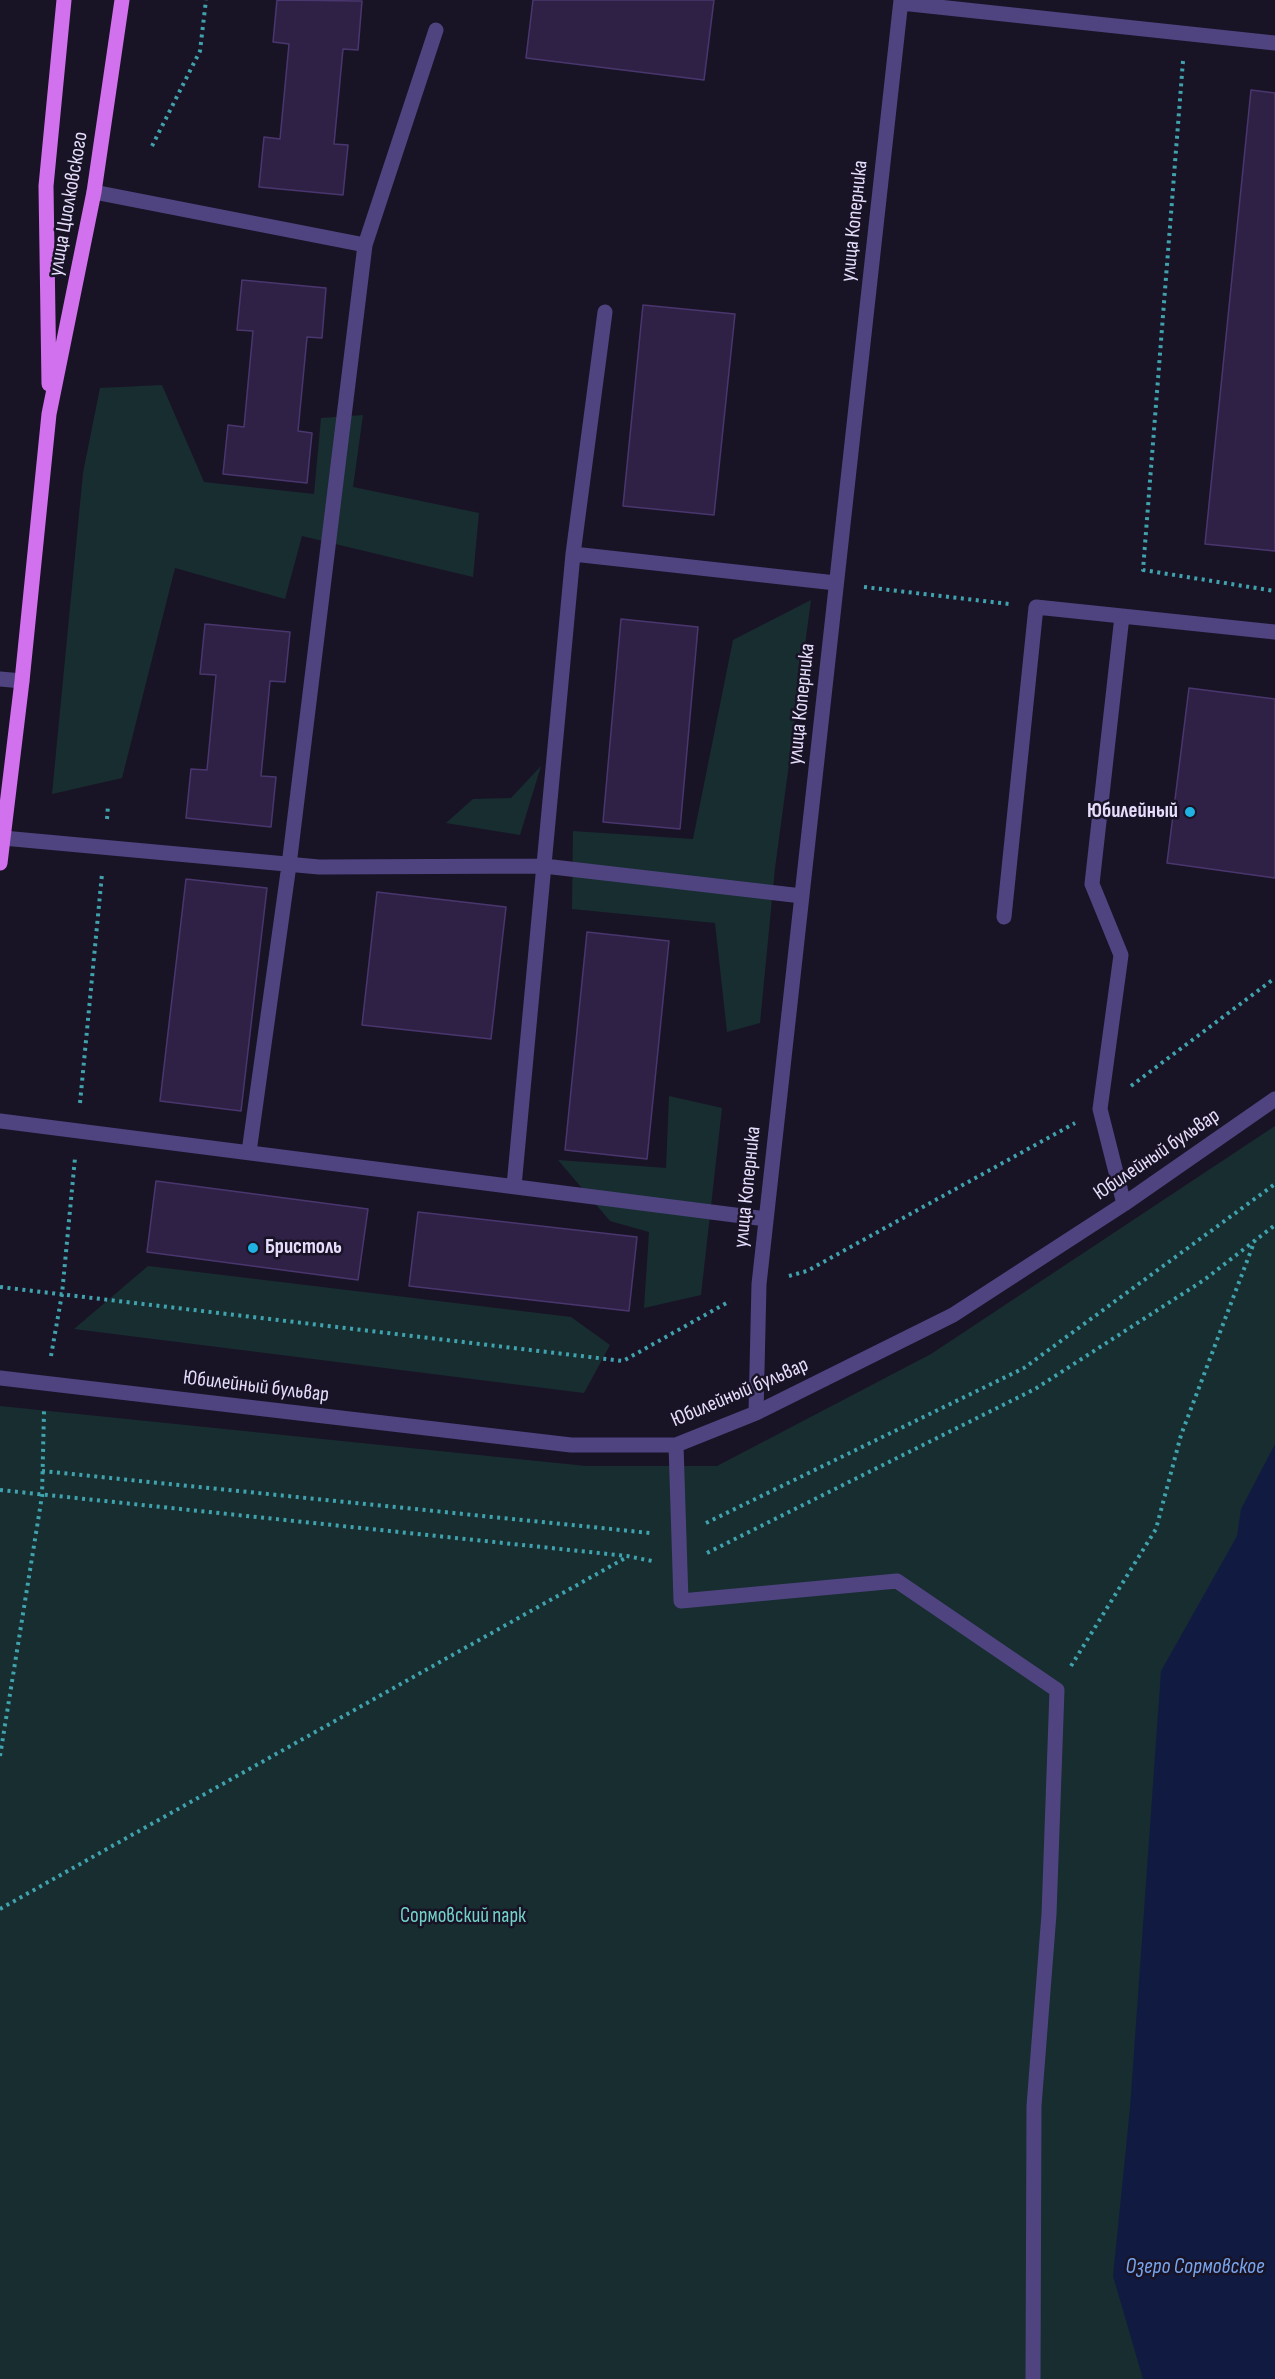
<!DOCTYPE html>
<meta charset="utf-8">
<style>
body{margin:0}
canvas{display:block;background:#191326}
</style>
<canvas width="1275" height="2379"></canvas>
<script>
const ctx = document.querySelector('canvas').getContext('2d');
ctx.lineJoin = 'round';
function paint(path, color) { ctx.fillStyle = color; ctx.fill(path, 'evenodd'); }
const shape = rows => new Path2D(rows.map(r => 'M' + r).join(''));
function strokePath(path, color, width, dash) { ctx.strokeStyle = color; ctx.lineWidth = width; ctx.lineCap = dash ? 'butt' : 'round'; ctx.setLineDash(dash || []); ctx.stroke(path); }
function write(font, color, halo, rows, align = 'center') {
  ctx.font = font + ' "Sofia Sans Condensed",sans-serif'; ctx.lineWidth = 5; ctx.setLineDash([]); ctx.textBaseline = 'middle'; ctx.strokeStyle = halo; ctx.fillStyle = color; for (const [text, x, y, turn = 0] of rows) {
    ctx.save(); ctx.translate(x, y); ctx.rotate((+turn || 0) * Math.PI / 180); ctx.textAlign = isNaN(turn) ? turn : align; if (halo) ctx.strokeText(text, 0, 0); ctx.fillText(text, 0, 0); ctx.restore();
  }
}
paint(shape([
 [162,385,204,482,314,494,321,418,363,415,353,487,479,513,473,577,302,536,285,599,175,568,122,778,52,794,83,473,100,388],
 [811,600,775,868,760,1023,727,1032,715,923,572,909,573,831,693,839,733,640],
 [541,766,520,835,446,823,473,799,511,798],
 [669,1096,722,1108,701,1295,644,1308,649,1232,610,1221,558,1160,666,1168],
 [1275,1126,1275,2379,0,2379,0,1406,586,1466,717,1466,931,1354],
 [148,1266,571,1317,610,1345,584,1393,74,1329]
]), '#172d30');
paint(shape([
 [1275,1444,1275,2379,1143,2379,1113,2276,1130,2108,1161,1671,1237,1536,1241,1509]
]), '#111b41');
const building = shape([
 [277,0,362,1,358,50,343,49,334,144,348,145,343,195,259,187,264,137,280,139,289,44,273,42,277,0],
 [533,0,714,0,704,80,526,58,533,0],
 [1251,90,1275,93,1275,551,1205,544,1251,90],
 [242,280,326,288,322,338,307,337,298,431,312,433,307,483,223,474,228,425,244,427,253,331,237,330,242,280],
 [643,305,735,314,714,515,623,506,643,305],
 [621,619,698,627,680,829,603,822,621,619],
 [205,624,290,632,285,682,270,681,261,776,276,777,271,827,186,818,191,769,207,770,216,675,200,674,205,624],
 [1189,688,1275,699,1275,878,1167,863,1189,688],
 [186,879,267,888,241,1111,160,1101,186,879],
 [377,892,506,907,491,1039,362,1025,377,892],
 [587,932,669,941,647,1159,565,1150,587,932],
 [156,1181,368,1209,358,1280,147,1252,156,1181],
 [418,1212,637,1237,629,1311,409,1286,418,1212]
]);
paint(building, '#2e2145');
strokePath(building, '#4a366e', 1.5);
strokePath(shape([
 [1183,61,1143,570,1275,591],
 [152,146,200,51,206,0],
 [864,587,1009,604],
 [107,819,108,805],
 [1131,1086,1275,978],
 [80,1103,102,874],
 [789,1276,807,1271,1075,1123],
 [0,1287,623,1361,730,1301],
 [51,1356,62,1294,75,1158],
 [42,1471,650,1533],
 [0,1490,627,1556,652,1561],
 [706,1523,1024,1368,1275,1184],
 [707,1553,1035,1389,1204,1280,1275,1225],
 [1071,1666,1156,1529,1181,1435,1255,1240],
 [0,1756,42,1496,44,1411],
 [0,1909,627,1557]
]), '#3fa2ac', 4, [3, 4.5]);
strokePath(shape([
 [901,3,1275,43],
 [94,192,365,245],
 [573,554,836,583],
 [0,679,22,681],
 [3,838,319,867,544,866,802,896],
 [1004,917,1036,607,1122,616],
 [0,1121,766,1219],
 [249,1152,289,865,365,245,436,30],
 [514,1186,573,554,605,312],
 [1124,1204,1100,1109,1121,955,1092,884,1122,616,1275,632],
 [0,1378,571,1445,676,1445,756,1413,953,1315,1124,1204,1275,1099],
 [756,1413,759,1284,901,0],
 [676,1445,681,1601,897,1581,1057,1690,1049,1914,1034,2106,1033,2379]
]), '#4f4480', 15);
strokePath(shape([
 [49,384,46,186,64,0],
 [0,863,22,681,49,414,94,192,122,0]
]), '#d271ed', 15);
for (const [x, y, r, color] of [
 [1190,812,6,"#20b2e3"],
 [253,1248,6,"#20b2e3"]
]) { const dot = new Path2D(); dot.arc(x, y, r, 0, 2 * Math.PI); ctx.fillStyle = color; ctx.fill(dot); strokePath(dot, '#191326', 2); }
write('21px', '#e5ddfb', '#191326', [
 ["улица Циолковского",69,204,-80],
 ["улица Коперника",855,221,-84],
 ["улица Коперника",802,704,-84],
 ["Юбилейный бульвар",1157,1155,-34],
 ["улица Коперника",748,1187,-84],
 ["Юбилейный бульвар",256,1387,7],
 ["Юбилейный бульвар",740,1393,-23]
]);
write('bold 21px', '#e5ddfb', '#191326', [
 ["Юбилейный",1178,812],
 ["Бристоль",265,1248,"left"]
], 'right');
write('21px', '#71d3c9', '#191326', [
 ["Сормовский парк",463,1917]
]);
write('italic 22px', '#77a5ee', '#191326', [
 ["Озеро Сормовское",1195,2267]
]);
</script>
